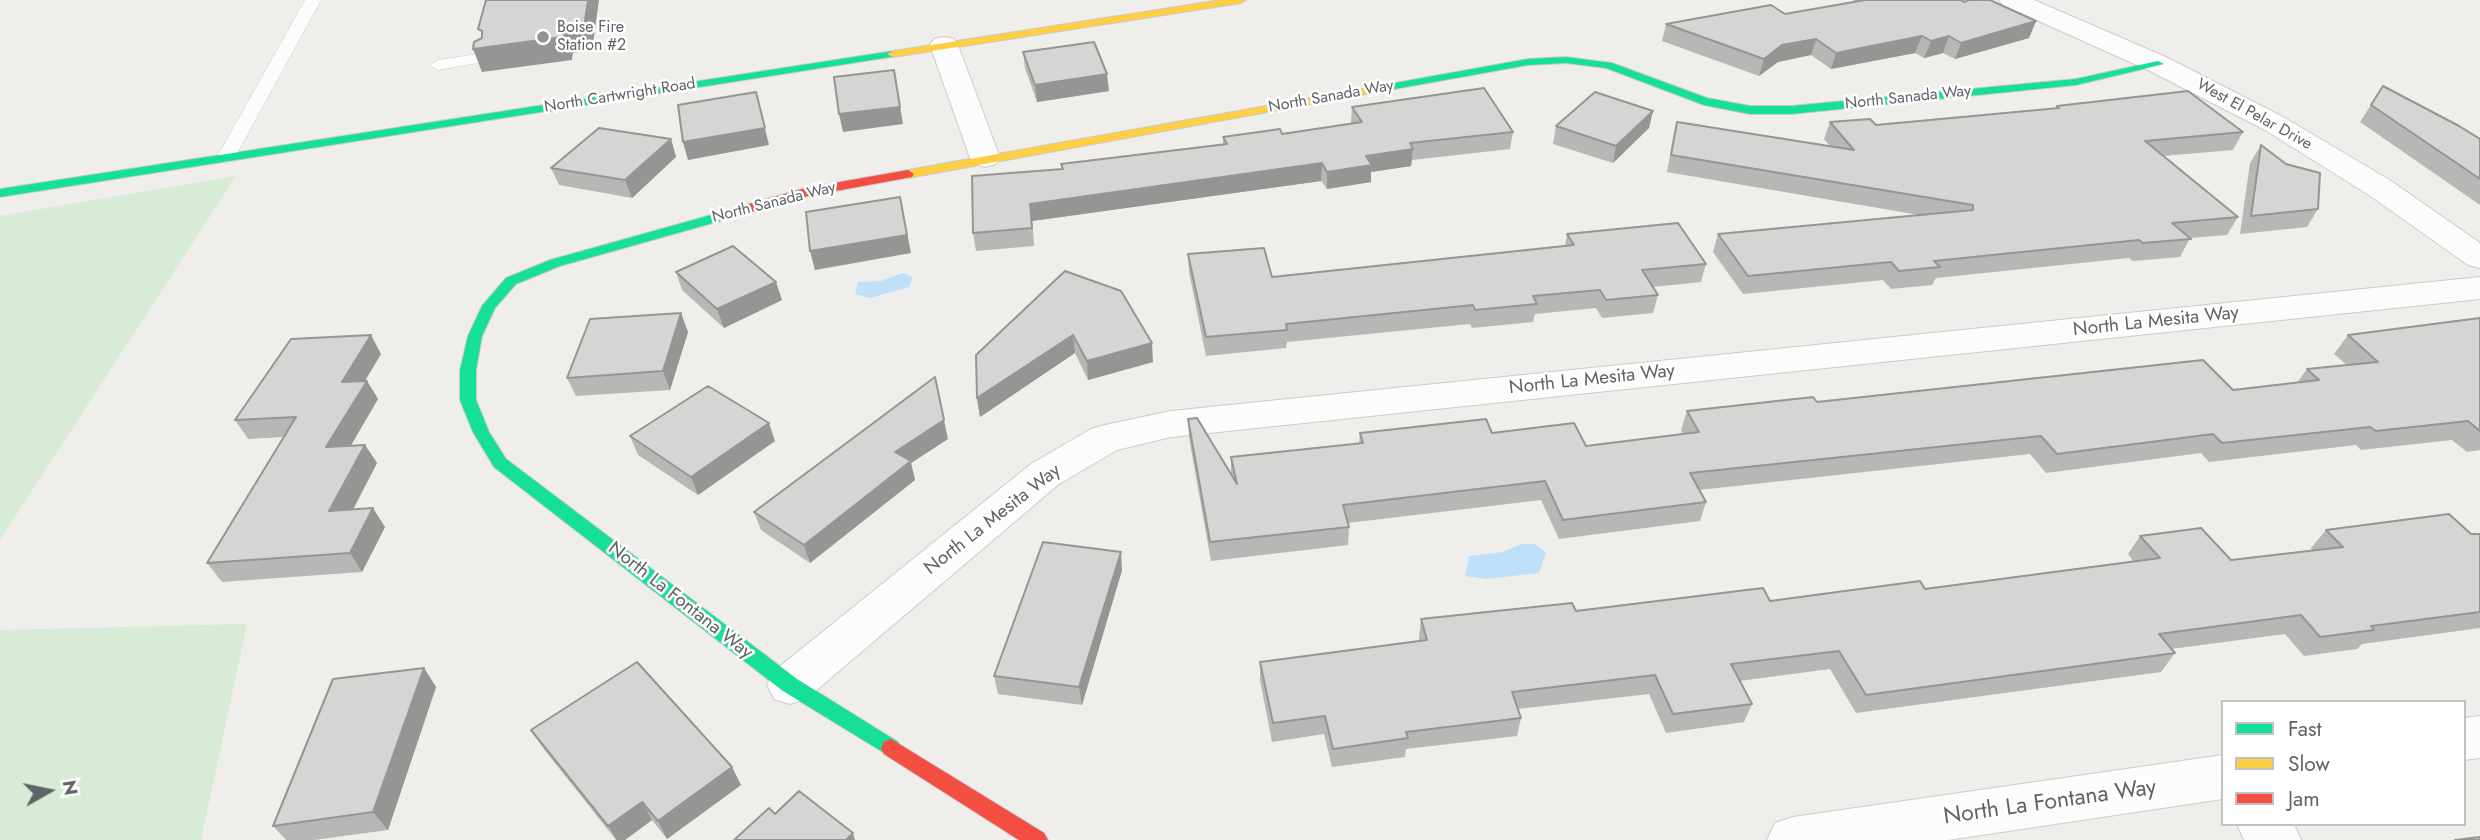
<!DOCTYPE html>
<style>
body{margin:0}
#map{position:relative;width:2480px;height:840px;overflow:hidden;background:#efeeea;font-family:Jost,sans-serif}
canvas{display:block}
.legend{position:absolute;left:2221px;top:700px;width:245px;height:126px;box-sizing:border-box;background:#fff;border:2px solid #bfc1c3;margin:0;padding:9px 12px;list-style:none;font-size:21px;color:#5f6368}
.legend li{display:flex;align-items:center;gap:14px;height:35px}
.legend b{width:35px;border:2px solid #bfc1c3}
.north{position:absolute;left:14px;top:756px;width:70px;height:70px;-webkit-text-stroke:5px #fff;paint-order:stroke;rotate:81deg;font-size:19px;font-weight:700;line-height:28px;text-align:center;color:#5f6368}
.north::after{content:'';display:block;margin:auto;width:24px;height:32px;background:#5f6368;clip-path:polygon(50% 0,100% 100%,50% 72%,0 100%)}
</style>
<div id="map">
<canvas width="2480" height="840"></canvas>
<ul class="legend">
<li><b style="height:9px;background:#16e098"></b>Fast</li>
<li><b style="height:9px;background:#ffcf43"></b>Slow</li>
<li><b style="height:9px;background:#f24e42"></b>Jam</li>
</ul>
<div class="north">N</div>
</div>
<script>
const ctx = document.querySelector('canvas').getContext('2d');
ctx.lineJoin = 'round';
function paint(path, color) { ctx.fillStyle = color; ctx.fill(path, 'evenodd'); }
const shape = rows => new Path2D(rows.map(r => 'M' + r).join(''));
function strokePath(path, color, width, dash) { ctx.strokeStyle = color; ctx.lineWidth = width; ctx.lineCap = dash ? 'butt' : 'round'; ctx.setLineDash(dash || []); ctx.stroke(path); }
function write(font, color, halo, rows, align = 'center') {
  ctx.font = font + ' Jost,sans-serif'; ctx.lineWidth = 5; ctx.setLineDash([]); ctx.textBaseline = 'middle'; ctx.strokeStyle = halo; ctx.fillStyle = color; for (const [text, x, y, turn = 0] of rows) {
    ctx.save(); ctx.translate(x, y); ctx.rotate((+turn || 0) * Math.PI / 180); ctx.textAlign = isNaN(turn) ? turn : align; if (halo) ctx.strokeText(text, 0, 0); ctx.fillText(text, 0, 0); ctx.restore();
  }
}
paint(shape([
 [236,176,0,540,0,216],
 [247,624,201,840,0,840,0,630]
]), '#d8ebd6');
paint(shape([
 [903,273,913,277,909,287,870,298,855,294,858,282,881,281],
 [1521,544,1534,544,1546,552,1539,573,1487,579,1465,576,1469,556,1503,552]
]), '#bfe0f9');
const lane = shape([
 [305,0,321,0,235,157,226,162,220,161,217,157,305,0],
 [483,53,489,55,489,61,438,70,430,65,438,60,483,53]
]);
const street = shape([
 [1999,0,2034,0,2168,58,2285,118,2391,181,2480,243,2480,268,2468,265,2369,195,2265,130,2148,70,2003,5,1999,0],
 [944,37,954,39,958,45,1000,158,996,164,985,167,974,164,970,158,930,45,934,39,944,37],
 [2480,277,2480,299,1171,437,1117,450,1059,484,806,699,790,704,774,699,767,685,774,671,1031,464,1091,429,1105,425,1171,411,2480,277],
 [2480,716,2480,758,2464,760,2464,718,2480,716],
 [2223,755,2223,799,1948,840,1767,840,1775,823,1793,817,2223,755],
 [2237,824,2294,824,2301,840,2244,840,2237,824]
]);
const fast = shape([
 [893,51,897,52,897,56,0,197,0,189,893,51],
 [1566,57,1612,63,1707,98,1750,106,1791,106,2076,79,2158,61,2164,64,2076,85,1791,114,1750,114,1704,105,1606,68,1566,63,1528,65,1367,94,1361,91,1367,88,1528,59,1566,57],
 [747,205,754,209,752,212,560,266,516,284,495,308,482,336,476,370,476,400,489,432,506,459,797,679,898,742,901,748,898,754,891,757,783,691,494,467,473,432,460,400,460,370,468,336,482,306,506,278,550,260,747,205]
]);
const slow = shape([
 [1221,0,1246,0,1241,3,893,57,887,54,893,51,1221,0],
 [1367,88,1371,89,1371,93,908,178,902,174,908,170,1367,88]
]);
const jam = shape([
 [908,170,914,174,912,177,808,196,747,213,740,209,742,206,806,188,908,170],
 [891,739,1044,833,1048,840,1019,840,884,754,881,748,884,742,891,739]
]);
strokePath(lane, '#cbcccc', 1);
strokePath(street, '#cbcccc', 2);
strokePath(fast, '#cacacb', 2);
strokePath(slow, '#cacacb', 2);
strokePath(jam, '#cacacb', 2);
paint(lane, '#fdfcfc');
paint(street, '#fdfcfc');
paint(fast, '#16e098');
paint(slow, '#ffcf43');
paint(jam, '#f24e42');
paint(shape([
 [1853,0,1961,0,1964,2,2036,21,2029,38,1955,59,1943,53,1924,58,1915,53,1831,69,1811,55,1778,62,1759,76,1662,41,1666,24,1785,14,1856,2],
 [1023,52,1109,91,1037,102,1025,68],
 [2383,86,2480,139,2480,205,2360,122],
 [2057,106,2243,132,2233,150,2163,156,2238,217,2227,235,2190,238,2180,257,2133,261,2129,258,1936,278,1932,285,1891,289,1883,280,1743,294,1713,252,1718,234,1919,215,1667,172,1673,139,1677,122,1830,146,1824,139,1830,122,1876,125,2055,109],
 [1352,107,1513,132,1510,149,1412,160,1411,166,1371,172,1371,182,1327,189,1321,181,1032,221,1034,246,976,251,973,233,1062,169,1061,164,1223,144,1223,137,1282,134,1351,123],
 [1556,126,1649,128,1613,163,1553,144],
 [671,139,676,157,632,198,559,185,551,168],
 [2261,145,2318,209,2307,227,2240,234,2250,163],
 [1567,234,1706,264,1701,282,1653,287,1658,295,1653,313,1602,318,1596,308,1535,314,1533,322,1472,328,1470,324,1287,342,1286,348,1206,356,1189,272,1188,254,1272,277,1565,246],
 [676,272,782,300,724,328,682,290],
 [1121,291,1153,362,1088,380,1075,353,980,417,977,398],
 [2480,318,2480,450,2467,452,2452,440,2361,450,2356,445,2209,462,2201,453,2046,473,2030,454,1699,490,1706,502,1700,521,1559,539,1541,500,1348,523,1349,527,1348,545,1211,561,1189,438,1188,419,1231,475,1231,457,1359,444,1360,433,1492,433,1586,446,1683,434,1681,430,1687,411,1817,402,2233,390,2297,383,2307,369,2347,365,2334,354,2348,335],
 [688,332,670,390,576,396,567,378],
 [381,354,365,381,367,381,378,399,350,446,365,445,377,463,353,510,385,527,362,572,222,582,207,563,284,437,248,439,235,420],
 [630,436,775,441,698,495,638,455],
 [948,439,911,463,915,480,810,563,761,530,754,512],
 [2326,530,2471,534,2480,534,2480,628,2362,644,2357,649,2304,656,2285,634,2171,649,2175,653,2161,672,1856,713,1830,669,1739,681,1752,704,1744,722,1666,733,1649,694,1518,709,1521,718,1517,736,1406,749,1405,757,1332,767,1324,734,1272,742,1260,680,1260,662,1419,641,1419,638,1421,619,1770,601,1925,589,2134,562,2128,554,2140,536,2231,560,2312,550,2311,548],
 [1122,570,1082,705,998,694,994,676],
 [424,668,436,687,388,830,314,840,286,840,273,826],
 [531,730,741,785,667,839,652,820,625,840,616,840,543,748]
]), '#b8b7b5');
paint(shape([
 [588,0,599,0,592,51,573,53,572,60,482,72,473,49],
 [2036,21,2029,38,1955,59,1961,43],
 [1922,36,1915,53,1831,69,1836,53],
 [1949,36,1943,53,1924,58,1931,41],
 [1816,39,1811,55,1778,62,1759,76,1764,59,1782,45],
 [894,70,903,124,843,132,839,114],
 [1107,74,1109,91,1037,102,1035,85],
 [756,92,769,145,688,160,683,142],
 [1653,111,1649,128,1613,163,1616,146],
 [671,139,676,157,632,198,625,180],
 [1413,149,1411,166,1371,172,1371,182,1327,189,1327,172,1366,156],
 [1322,163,1321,181,1032,221,1034,246,1030,204],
 [900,197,911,253,815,270,810,251],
 [776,282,782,300,724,328,717,309],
 [681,313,688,332,670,390,663,371],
 [371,335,381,354,353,400,342,382],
 [1073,335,1075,353,980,417,977,398],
 [1152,343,1153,362,1088,380,1087,361],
 [935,377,948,439,911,463,915,480,810,563,804,545,895,452],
 [367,381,378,399,339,466,326,447],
 [769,423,775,441,698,495,691,477],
 [365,445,377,463,342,530,329,511],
 [373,508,385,527,362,572,350,553],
 [1121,552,1122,570,1082,705,1079,687],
 [424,668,436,687,388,830,373,812],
 [732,767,741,785,667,839,658,821],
 [642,802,652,820,625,840,617,840,608,826],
 [853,833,855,840,848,840,847,839]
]), '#969594');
const building = shape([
 [486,0,588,0,584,28,564,31,563,37,473,49,474,42,482,38,482,31,478,29,486,0],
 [1865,0,1961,0,1964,2,1969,0,1990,0,2036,21,1961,43,1949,36,1931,41,1922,36,1836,53,1816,39,1782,45,1764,59,1666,24,1771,5,1785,14,1865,0],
 [1094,42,1107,74,1035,85,1023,52,1094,42],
 [894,70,900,107,839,114,834,77,894,70],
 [2383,86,2459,126,2480,139,2480,179,2371,105,2383,86],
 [1484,88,1513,132,1410,143,1413,149,1366,156,1372,165,1327,172,1322,163,1030,204,1032,228,973,233,972,176,1063,169,1061,164,1227,144,1223,137,1280,129,1282,134,1362,122,1352,107,1484,88],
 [2188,91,2243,132,2145,141,2238,217,2172,223,2191,239,2143,243,2139,240,1934,261,1940,267,1899,271,1891,262,1748,276,1718,234,1973,210,1973,205,1671,155,1677,122,1854,150,1830,122,1870,119,1876,125,2059,108,2057,106,2188,91],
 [756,92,765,128,683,142,678,105,756,92],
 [1595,92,1653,111,1616,146,1556,126,1595,92],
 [599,128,671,139,625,180,551,168,599,128],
 [2261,145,2286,164,2320,173,2318,209,2251,216,2261,145],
 [900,197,907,235,810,251,806,212,900,197],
 [1678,223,1706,264,1642,270,1658,295,1606,300,1600,290,1533,296,1537,304,1475,310,1473,305,1286,324,1287,330,1206,337,1188,254,1264,248,1272,277,1574,245,1567,234,1678,223],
 [733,246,776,282,717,309,676,272,733,246],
 [1065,271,1121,291,1152,343,1087,361,1073,335,977,398,976,355,1065,271],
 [681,313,663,371,567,378,590,319,681,313],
 [2480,318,2480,431,2468,421,2376,431,2370,427,2222,443,2213,434,2057,454,2041,436,1690,473,1706,502,1563,520,1545,481,1343,505,1349,527,1210,542,1188,419,1197,418,1237,484,1231,457,1363,443,1360,433,1486,419,1492,433,1574,423,1586,446,1699,432,1687,411,1813,397,1817,402,2203,360,2233,390,2319,380,2307,369,2378,362,2348,335,2480,318],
 [371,335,342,382,367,381,326,447,365,445,329,511,373,508,350,553,207,563,296,417,235,420,291,339,371,335],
 [935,377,944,420,895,452,911,461,804,545,754,512,935,377],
 [708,386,769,423,691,477,630,436,708,386],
 [2449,514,2471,534,2480,534,2480,612,2371,626,2374,630,2320,637,2301,615,2159,634,2175,653,1866,695,1839,651,1731,664,1752,704,1673,714,1655,675,1512,692,1521,718,1406,732,1408,738,1333,749,1325,716,1273,723,1260,662,1427,640,1421,619,1572,603,1576,611,1763,588,1770,601,1920,581,1925,589,2160,558,2140,536,2201,528,2231,560,2343,547,2326,530,2449,514],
 [1043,542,1121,552,1079,687,994,676,1043,542],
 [637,662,732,767,658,821,642,802,608,826,531,730,637,662],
 [424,668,373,812,273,826,333,679,424,668],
 [799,791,853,833,847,839,849,840,734,840,769,808,775,814,799,791],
 [2480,837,2480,840,2455,840,2480,837]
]);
paint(building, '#d6d5d3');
strokePath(building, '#969594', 2);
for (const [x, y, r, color] of [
 [543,37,7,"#919496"]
]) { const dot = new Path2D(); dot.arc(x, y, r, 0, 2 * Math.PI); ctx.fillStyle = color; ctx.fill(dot); strokePath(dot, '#fff', 2.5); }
write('16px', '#5f6368', '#fff', [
 ["Boise Fire",557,28],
 ["Station #2",557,46]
], 'left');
write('16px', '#5f6368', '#fff', [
 ["North Cartwright Road",620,96,-9],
 ["North Sanada Way",1331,97,-10],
 ["North Sanada Way",1908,98,-6],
 ["West El Pelar Drive",2254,115,29],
 ["North Sanada Way",774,203,-14]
]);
write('19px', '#5f6368', '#fff', [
 ["North La Mesita Way",2156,322,-6],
 ["North La Mesita Way",1592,380,-6],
 ["North La Mesita Way",993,520,-38],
 ["North La Fontana Way",680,601,38]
]);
write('23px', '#5f6368', '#fff', [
 ["North La Fontana Way",2050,803,-8]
]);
</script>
